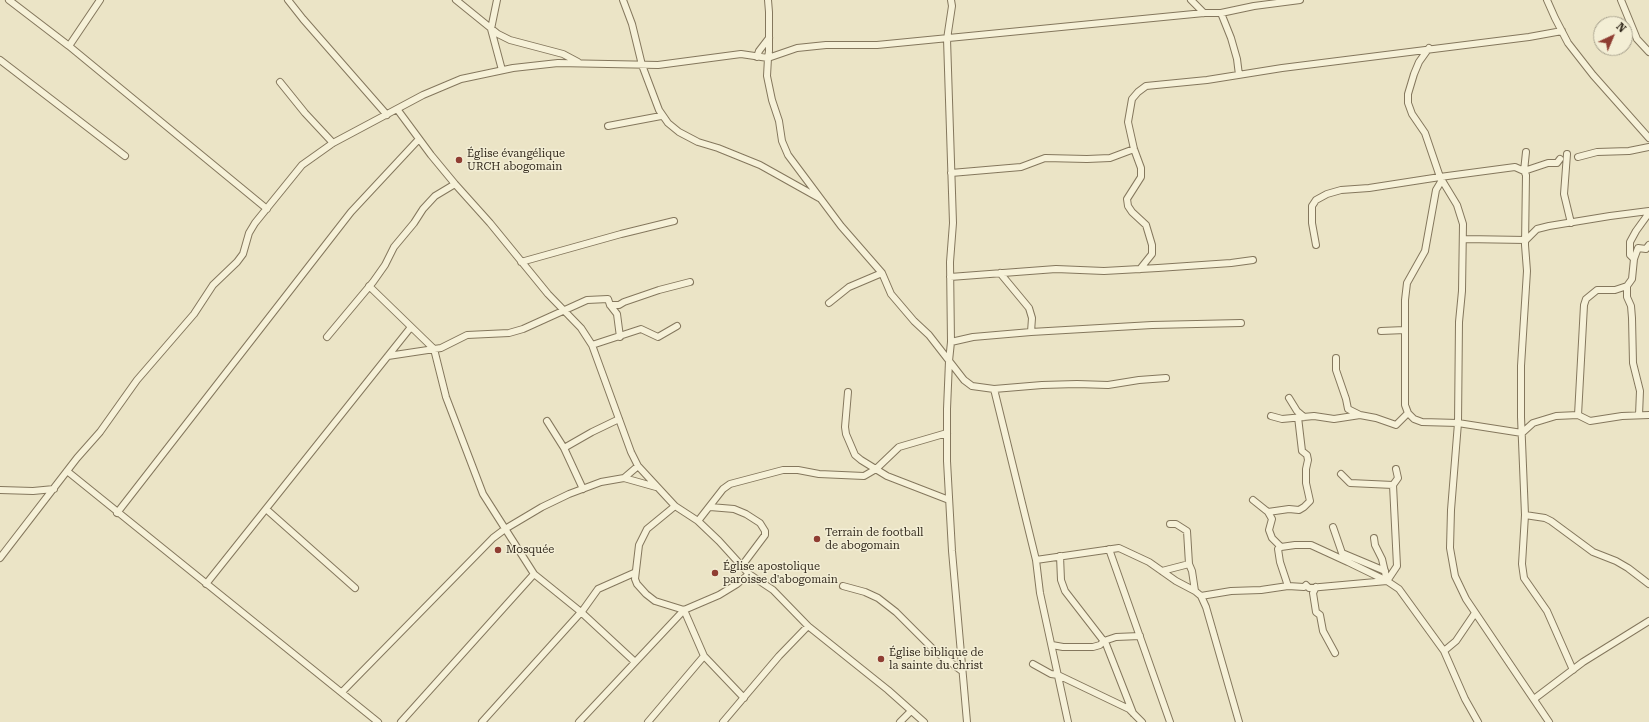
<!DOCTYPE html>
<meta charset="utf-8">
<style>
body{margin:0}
#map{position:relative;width:1649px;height:722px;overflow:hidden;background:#ebe4c6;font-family:"Roboto Serif",serif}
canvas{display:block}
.north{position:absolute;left:1593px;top:16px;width:40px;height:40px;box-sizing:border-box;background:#f3eed5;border:1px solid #a7a18d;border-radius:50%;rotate:44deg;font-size:11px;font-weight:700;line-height:16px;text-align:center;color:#362d20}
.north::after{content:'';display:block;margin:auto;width:14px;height:18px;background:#8f3d32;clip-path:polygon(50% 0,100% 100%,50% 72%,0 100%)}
</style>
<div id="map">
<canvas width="1649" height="722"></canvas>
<div class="north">N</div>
</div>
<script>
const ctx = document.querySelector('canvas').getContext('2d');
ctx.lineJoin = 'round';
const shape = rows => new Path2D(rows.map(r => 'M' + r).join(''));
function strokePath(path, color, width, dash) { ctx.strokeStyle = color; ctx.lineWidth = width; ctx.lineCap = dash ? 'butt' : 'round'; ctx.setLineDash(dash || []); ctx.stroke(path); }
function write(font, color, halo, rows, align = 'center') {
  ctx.font = font + ' "Roboto Serif",serif'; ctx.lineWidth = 3; ctx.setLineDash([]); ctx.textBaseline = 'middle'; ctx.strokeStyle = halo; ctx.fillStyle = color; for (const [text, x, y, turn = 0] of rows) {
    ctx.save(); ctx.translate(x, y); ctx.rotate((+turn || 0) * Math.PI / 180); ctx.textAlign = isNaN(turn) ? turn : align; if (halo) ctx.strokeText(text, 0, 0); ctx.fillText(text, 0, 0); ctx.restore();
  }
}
const street = shape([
 [9,0,69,46,267,209],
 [288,0,303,19,387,115],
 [456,0,498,34,510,40,563,54,578,62],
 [497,0,491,29,502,70],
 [623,0,632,24,642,65,659,110,668,123,679,132,698,142,718,148,760,165,819,198],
 [768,0,769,12,769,51,768,58,767,76,772,100,779,121,782,141,788,155,841,226,882,273,891,294,914,321,929,335,964,380,972,386,994,389,1042,385,1077,384,1108,385,1139,380,1166,378],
 [951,0,952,6,947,39,953,223,950,262,951,342,949,361,947,409,947,461,952,551,967,722],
 [1191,0,1204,13],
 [1547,0,1555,18,1568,43,1593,75,1649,138],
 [1621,0,1637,39,1649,52],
 [1221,13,1231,38,1237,59,1239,75],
 [69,46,100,0],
 [1429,48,1419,62,1414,74,1408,94,1408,103,1412,114,1425,133,1440,177,1457,205,1463,224,1462,291,1459,322,1458,423,1451,510,1450,548,1455,576,1466,599,1549,722],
 [757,57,759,51,769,38],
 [0,60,125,156],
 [280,82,305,113,333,143],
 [397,109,431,155,455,184,490,223,548,294,581,328,592,345,631,452,638,466,675,506,698,521,719,541,749,574,773,590,808,626,888,690,924,722],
 [608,126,661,116],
 [1526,152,1524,171,1548,163,1557,163,1560,159],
 [1567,154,1564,194,1571,223],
 [1578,157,1597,152,1629,151,1649,147],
 [951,173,1021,167,1045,158,1087,159,1110,158,1134,149],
 [1442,180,1436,190,1425,251,1407,283,1405,300,1405,405,1408,413,1414,419,1422,422,1458,423,1522,433,1533,423,1556,416,1578,415,1590,421,1622,416,1649,415],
 [1464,239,1526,240,1537,229,1549,226,1610,216,1649,211],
 [1316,245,1312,223,1312,206,1316,200,1327,194,1341,190,1369,188,1440,177,1515,167,1524,171,1526,175,1525,245,1527,271,1521,366,1521,417,1525,515,1522,564,1524,578,1547,611,1573,670],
 [1634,259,1630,255,1630,242,1636,231,1649,213],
 [521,262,621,234,674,221],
 [1140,269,1152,254,1152,245,1146,225,1132,212,1128,206,1127,199,1141,177,1141,168,1134,149,1128,122,1132,99,1138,92,1146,86,1207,80,1282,68,1529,37,1562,31],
 [1000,273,1029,308,1032,318,1031,332],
 [950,277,1056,269,1104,271,1158,268,1231,263,1253,260],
 [369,286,434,349,446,397,483,494,534,574,581,612,635,662],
 [1627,286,1627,297,1631,306,1632,318,1633,363,1640,391,1639,415],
 [829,303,849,287,882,273],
 [610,305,619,305,624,302,659,290,690,282],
 [1381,331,1405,330],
 [327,337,373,282,385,265,394,247,414,223,423,209,435,196,455,184],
 [951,342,973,337,1031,332,1152,325,1241,323],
 [592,345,641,329,658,337,677,326],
 [388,356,441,348,467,335,509,333,523,329,587,300,608,299,610,305,617,314,620,337],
 [1336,358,1336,370,1346,399,1348,409,1360,415,1376,418,1396,425,1408,413],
 [994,389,1036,560,1040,593,1068,722],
 [848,392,845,427,846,434,855,455,861,460,887,476,949,500],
 [1289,398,1297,411,1304,417],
 [1578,415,1584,305,1586,299,1597,290,1615,290,1627,286,1632,279,1634,259,1638,248,1646,249,1649,245],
 [1271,416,1282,419,1314,416,1334,419,1360,415],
 [547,421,564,448,583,489],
 [564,448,592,432,619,419],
 [67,471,378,722],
 [1341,474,1350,483,1393,485,1397,566,1387,581,1382,559,1375,545,1374,538],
 [624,478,638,466],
 [1393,485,1398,478,1396,469],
 [0,490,33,491,54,489],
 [1253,500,1268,512],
 [675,506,647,529,639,545,635,579,637,584,646,594,655,601,684,610,719,595,737,584,749,574],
 [710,507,734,509,746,514,760,523,765,531,765,535,741,567],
 [266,509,355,588],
 [117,513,351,212,419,139],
 [1525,515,1545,518,1551,521,1593,552,1616,561,1628,568,1649,584],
 [698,521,723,489,730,484,783,470,798,470,819,474,864,476,876,469,899,447,947,433],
 [1170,524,1176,524,1187,531,1189,564],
 [1333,527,1342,553,1385,571],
 [1281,547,1272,538,1269,530,1272,519,1268,512,1289,509,1299,510,1304,507,1310,501,1306,483,1306,469,1308,460,1307,455,1302,451,1298,417],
 [1109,549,1170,722],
 [1060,556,1061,580,1065,591,1106,644,1133,713],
 [0,558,77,458,100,432,137,380,194,314,213,285,237,262,243,254,249,233,255,223,302,165,333,143,423,95,461,79,513,68,558,63,658,65,741,54,768,58,797,48,826,45,877,45,1204,13,1221,13,1254,6,1300,0],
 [1036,560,1119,548,1149,562,1176,581,1195,591,1201,596,1206,607,1239,722],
 [1162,571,1189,564,1192,571,1195,591],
 [206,584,411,327],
 [843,586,865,592,878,598,896,612,935,651,962,671],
 [1288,586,1304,587,1306,585,1309,588,1387,581],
 [1316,587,1313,593,1316,612,1320,615,1323,631,1335,653],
 [1201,596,1231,591,1261,590,1288,586,1280,562,1278,549,1281,547,1295,545,1311,545,1348,562,1387,581,1399,589,1444,651,1465,699,1478,722],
 [1052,645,1063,647,1093,647,1100,645,1104,641,1116,637,1140,636],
 [1444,651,1456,641,1475,613],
 [1033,664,1051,674,1058,675,1129,709,1142,722],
 [342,692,493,538,505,529,542,507,569,494,601,482,624,478,656,487],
 [1534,699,1583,662,1649,621],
 [401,722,534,574],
 [482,722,583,610,598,589,634,573],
 [579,722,684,610,704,656,744,698],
 [648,722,704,656],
 [723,722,779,656,808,626],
 [900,722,911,711]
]);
strokePath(street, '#84775d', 8);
strokePath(street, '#f6f1d8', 6);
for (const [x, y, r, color] of [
 [459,160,4,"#8f3d32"],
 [817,539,4,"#8f3d32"],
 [498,550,4,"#8f3d32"],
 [715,573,4,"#8f3d32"],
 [881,659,4,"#8f3d32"]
]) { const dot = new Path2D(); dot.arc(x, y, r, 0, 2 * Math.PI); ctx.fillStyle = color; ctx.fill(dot); strokePath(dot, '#f3eed5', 1.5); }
write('11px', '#362d20', '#f3eed5', [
 ["Église évangélique",467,154],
 ["URCH abogomain",467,167],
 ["Terrain de football",825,533],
 ["de abogomain",825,546],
 ["Mosquée",506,550],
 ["Église apostolique",723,567],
 ["paroisse d'abogomain",723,580],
 ["Église biblique de",889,653],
 ["la sainte du christ",889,666]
], 'left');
</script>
